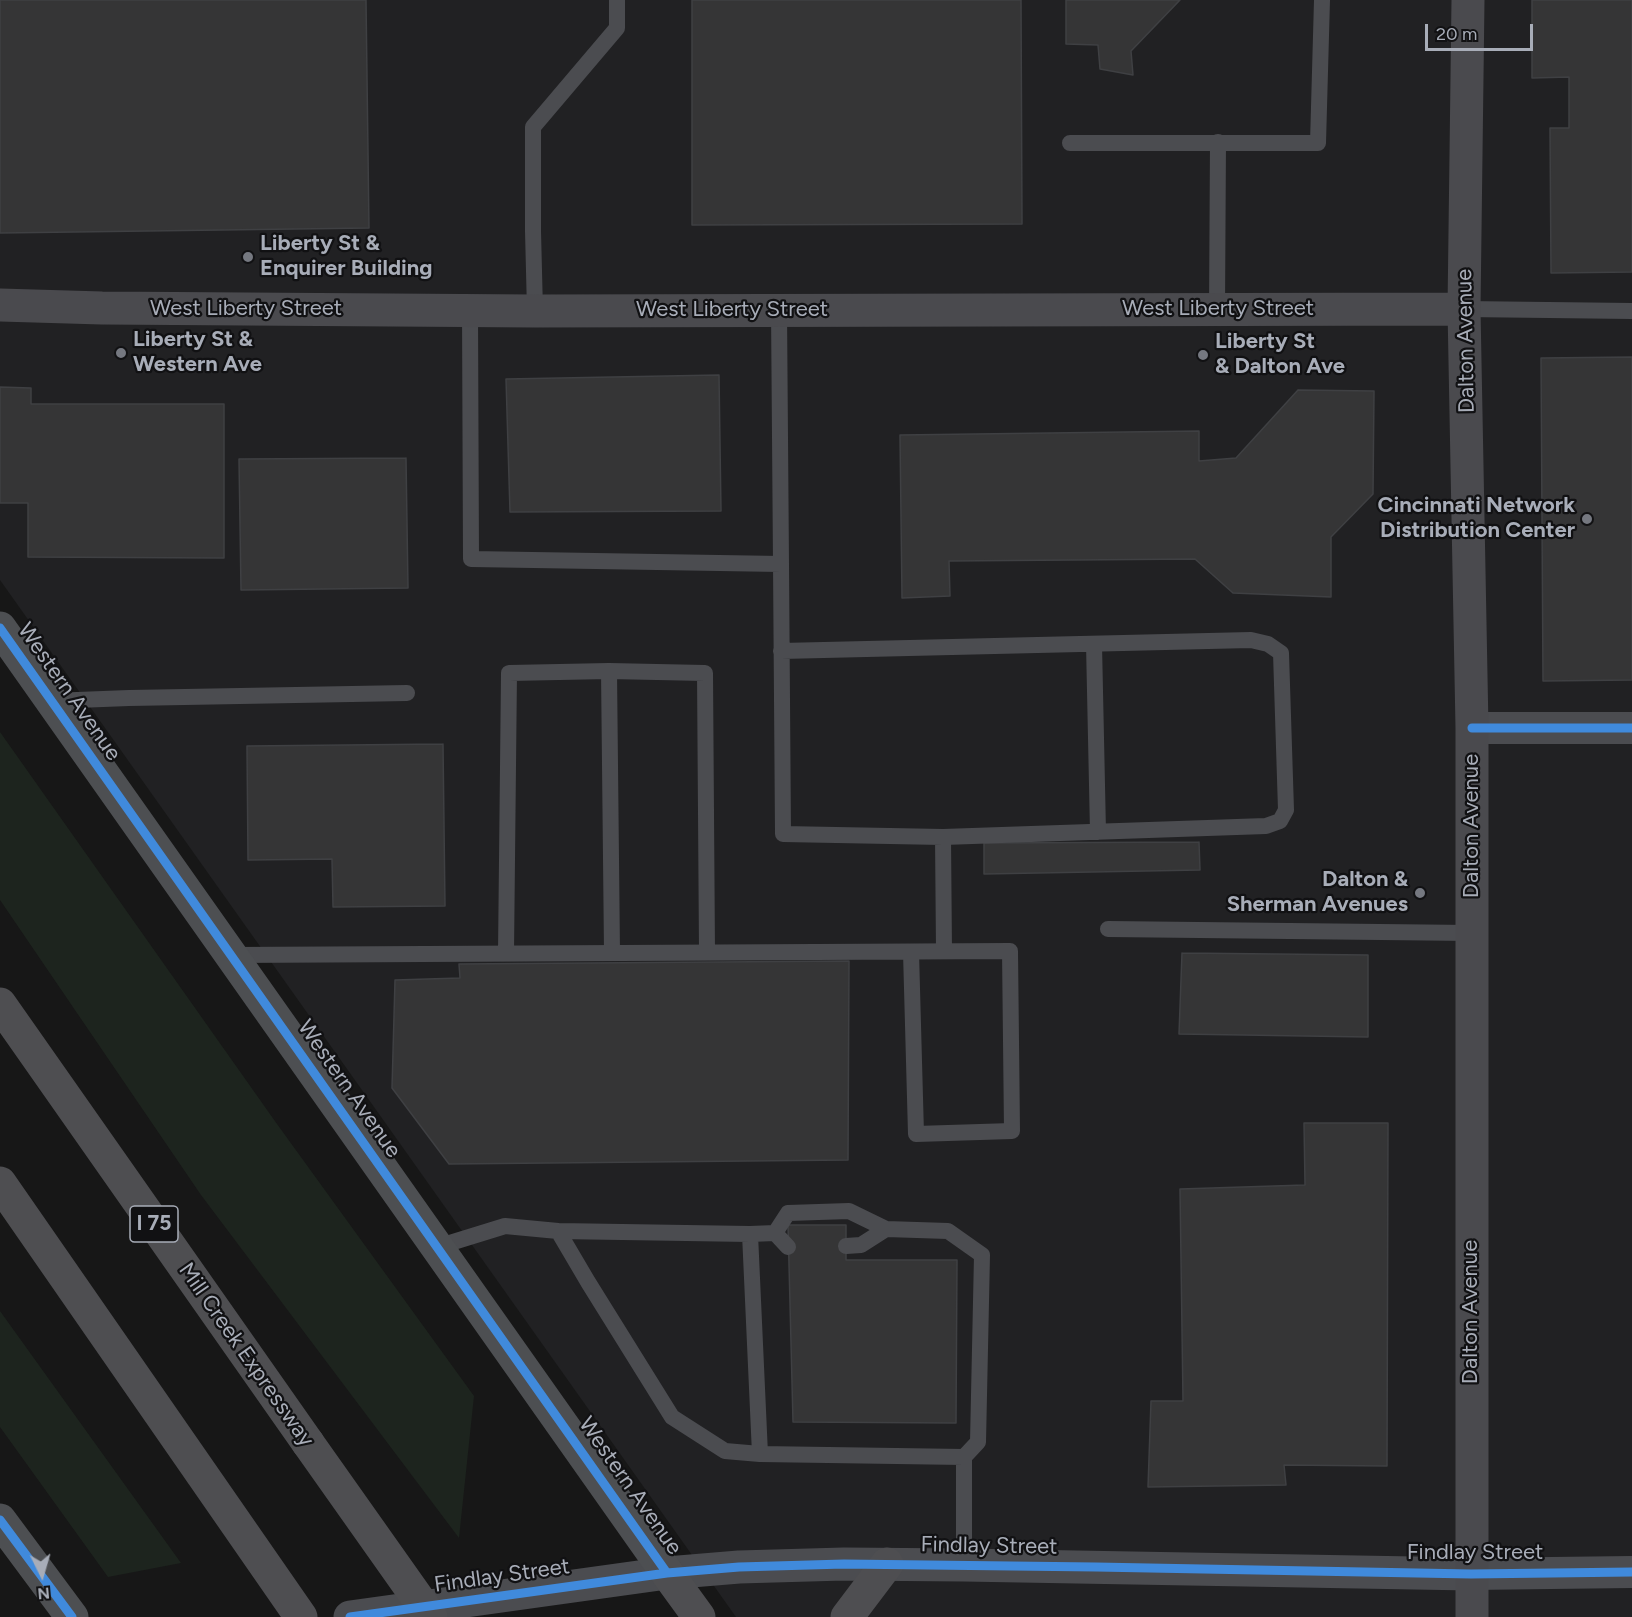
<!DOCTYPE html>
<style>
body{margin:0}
#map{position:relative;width:1632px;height:1617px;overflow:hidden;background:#171717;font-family:Figtree,sans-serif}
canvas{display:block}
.north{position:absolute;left:12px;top:1545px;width:60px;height:60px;-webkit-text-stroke:4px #111113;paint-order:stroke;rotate:175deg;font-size:16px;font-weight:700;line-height:24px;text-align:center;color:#a8adb8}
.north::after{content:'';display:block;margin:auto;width:21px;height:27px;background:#a8adb8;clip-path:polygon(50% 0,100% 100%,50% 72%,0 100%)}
.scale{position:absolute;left:1425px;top:24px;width:108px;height:27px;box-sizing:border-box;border:3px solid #a8adb8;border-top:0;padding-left:8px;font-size:18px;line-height:21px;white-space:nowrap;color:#a8adb8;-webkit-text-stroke:4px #111113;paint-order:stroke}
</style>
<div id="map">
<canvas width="1632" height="1617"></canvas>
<div class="north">N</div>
<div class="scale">20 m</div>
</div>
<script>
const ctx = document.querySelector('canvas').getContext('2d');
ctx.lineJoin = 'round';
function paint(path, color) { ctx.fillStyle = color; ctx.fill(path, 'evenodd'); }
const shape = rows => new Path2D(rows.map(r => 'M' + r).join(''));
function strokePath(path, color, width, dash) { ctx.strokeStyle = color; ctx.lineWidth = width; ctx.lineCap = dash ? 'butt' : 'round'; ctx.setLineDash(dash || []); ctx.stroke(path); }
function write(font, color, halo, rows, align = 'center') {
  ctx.font = font + ' Figtree,sans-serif'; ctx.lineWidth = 4.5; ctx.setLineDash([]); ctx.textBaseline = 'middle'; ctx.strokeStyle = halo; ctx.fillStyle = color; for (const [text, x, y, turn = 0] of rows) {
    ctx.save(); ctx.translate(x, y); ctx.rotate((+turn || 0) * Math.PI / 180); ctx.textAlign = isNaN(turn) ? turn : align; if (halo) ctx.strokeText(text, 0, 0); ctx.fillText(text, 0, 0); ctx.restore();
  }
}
paint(shape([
 [0,0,1632,0,1632,1617,736,1617,0,580]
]), '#212123');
paint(shape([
 [0,732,277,1124,474,1396,459,1538,201,1195,0,900],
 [0,1311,181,1563,108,1577,0,1427]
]), '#1d241e');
const building = shape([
 [0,0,366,0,369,228,0,233,0,0],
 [692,0,1021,0,1022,224,692,225,692,0],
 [1066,0,1180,0,1131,51,1133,75,1100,69,1098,45,1066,44,1066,0],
 [1532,0,1632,0,1632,272,1551,273,1550,128,1569,128,1569,77,1532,78,1532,0],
 [1632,357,1632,680,1543,681,1541,358,1632,357],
 [719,375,721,511,510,512,506,379,719,375],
 [0,387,31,388,31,404,224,404,224,558,28,557,28,503,0,503,0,387],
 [1298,390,1374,391,1373,494,1331,537,1331,597,1233,593,1195,559,949,561,950,596,902,598,900,435,1199,431,1199,461,1236,458,1298,390],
 [406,458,408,588,241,590,239,459,406,458],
 [443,744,445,906,333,907,332,859,248,860,247,746,443,744],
 [1199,842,1200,870,984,874,984,843,1199,842],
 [1182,953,1368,955,1368,1037,1179,1034,1182,953],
 [849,961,848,1160,449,1164,392,1088,395,980,460,978,459,964,849,961],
 [1304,1123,1388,1123,1387,1466,1284,1465,1286,1485,1148,1487,1151,1401,1183,1401,1180,1189,1305,1185,1304,1123],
 [788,1225,846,1225,846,1260,957,1260,956,1423,793,1422,788,1225]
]);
paint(building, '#353536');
strokePath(building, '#3f4043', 1.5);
strokePath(shape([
 [1070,143,1318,143,1322,0],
 [1217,309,1218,142],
 [1464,309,1632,311],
 [470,311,471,559,781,564,779,310],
 [535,311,533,231,533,127,617,28,617,0],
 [781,564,783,834,943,837,944,951],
 [1094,644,1098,832],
 [781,651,1251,640,1268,644,1281,653,1286,810,1280,821,1266,826,943,837],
 [609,671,612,952],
 [51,701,129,698,407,693],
 [1108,929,1471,933],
 [506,953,509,673,609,671,705,673,707,952],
 [230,955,1010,951,1012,1131,916,1134,911,952],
 [558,1231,750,1234,775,1233,788,1213,849,1211,886,1229,948,1231,982,1255,978,1442,964,1457],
 [775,1233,788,1247],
 [750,1234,760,1454],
 [846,1246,861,1245,886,1229],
 [437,1247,505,1226,558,1231,588,1282,672,1417,725,1451,760,1454,964,1457,964,1565]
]), '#4b4c50', 16);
strokePath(shape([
 [1472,728,1632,728],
 [1471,1574,1632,1572]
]), '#4b4c50', 32);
strokePath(shape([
 [350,1617,667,1573,739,1567,844,1564,964,1565,1471,1574]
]), '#4b4c50', 33);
strokePath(shape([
 [1468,0,1464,309,1472,728,1472,1617],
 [0,305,102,308,535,311,1464,309]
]), '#4a4a4e', 33);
strokePath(shape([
 [0,628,667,1573],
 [0,1520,72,1617]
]), '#4d4f52', 33);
strokePath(shape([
 [0,1004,308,1443],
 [0,1183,301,1617],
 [667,1573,699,1617],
 [847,1617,887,1564]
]), '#4e4e51', 33);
strokePath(shape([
 [308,1443,431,1617]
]), '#4e4e51', 33);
strokePath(shape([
 [0,628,667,1573],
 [1472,728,1632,728],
 [0,1520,72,1617],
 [350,1617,667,1573,739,1567,844,1564,1096,1567,1471,1574,1632,1572]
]), '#408adc', 9);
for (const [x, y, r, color] of [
 [248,257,6,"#757880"],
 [121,353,6,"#757880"],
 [1203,355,6,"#757880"],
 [1587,519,6,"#757880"],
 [1420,893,6,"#757880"]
]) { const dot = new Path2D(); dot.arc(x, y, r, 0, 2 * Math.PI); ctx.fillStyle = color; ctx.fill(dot); strokePath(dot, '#111113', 2); }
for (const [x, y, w] of [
 [154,1224,48]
]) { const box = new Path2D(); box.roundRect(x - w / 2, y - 18, w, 36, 4.5); ctx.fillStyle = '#111113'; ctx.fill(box); strokePath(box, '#a8adb8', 1.5); }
write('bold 21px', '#a8adb8', null, [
 ["I 75",154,1224]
]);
write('bold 22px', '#a8adb8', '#111113', [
 ["Liberty St &",260,244],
 ["Enquirer Building",260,269],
 ["Liberty St &",133,340],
 ["Western Ave",133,365],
 ["Liberty St",1215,342],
 ["& Dalton Ave",1215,367],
 ["Cincinnati Network",1575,506,"right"],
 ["Distribution Center",1575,531,"right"],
 ["Dalton &",1408,880,"right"],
 ["Sherman Avenues",1408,905,"right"]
], 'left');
write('22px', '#a8adb8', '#111113', [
 ["West Liberty Street",246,309],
 ["West Liberty Street",1218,309],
 ["West Liberty Street",732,310],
 ["Dalton Avenue",1466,341,-91],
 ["Western Avenue",69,692,55],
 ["Dalton Avenue",1472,826,-90],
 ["Western Avenue",349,1089,55],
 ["Dalton Avenue",1471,1312,-90],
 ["Mill Creek Expressway",246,1355,55],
 ["Western Avenue",630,1486,55],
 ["Findlay Street",989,1546,1],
 ["Findlay Street",1475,1553],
 ["Findlay Street",502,1576,-8]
]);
</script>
